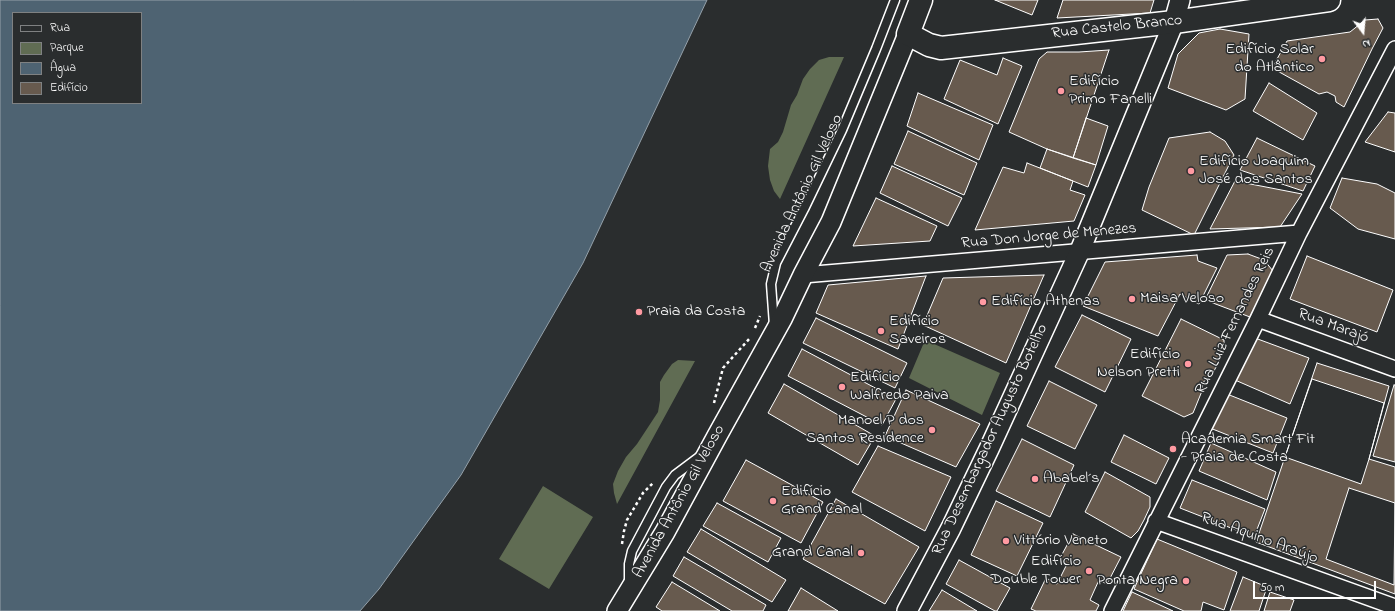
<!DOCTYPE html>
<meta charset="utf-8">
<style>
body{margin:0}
#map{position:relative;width:1395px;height:611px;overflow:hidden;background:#2a2d2e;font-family:"Indie Flower",sans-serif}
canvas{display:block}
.legend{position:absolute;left:12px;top:12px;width:130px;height:92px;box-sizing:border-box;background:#2a2d2e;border:1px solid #7f8182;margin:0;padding:5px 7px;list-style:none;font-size:12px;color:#fff}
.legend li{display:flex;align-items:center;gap:8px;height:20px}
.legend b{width:20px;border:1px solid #7f8182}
.north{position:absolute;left:1343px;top:12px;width:40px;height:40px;-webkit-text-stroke:3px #2a2d2e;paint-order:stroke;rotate:164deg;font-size:11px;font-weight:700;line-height:16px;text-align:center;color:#fff}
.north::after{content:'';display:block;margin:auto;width:14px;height:18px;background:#fff;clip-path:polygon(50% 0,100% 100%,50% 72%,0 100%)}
.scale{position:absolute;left:1253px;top:581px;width:123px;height:18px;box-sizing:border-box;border:2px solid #fff;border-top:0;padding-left:5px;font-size:12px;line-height:14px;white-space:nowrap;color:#fff;-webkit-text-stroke:3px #2a2d2e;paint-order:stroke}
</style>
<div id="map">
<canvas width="1395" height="611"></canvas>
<ul class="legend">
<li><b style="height:5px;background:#2a2d2e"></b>Rua</li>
<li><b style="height:11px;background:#606c53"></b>Parque</li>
<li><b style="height:11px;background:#4e6372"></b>Água</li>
<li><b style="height:11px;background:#675a4e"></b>Edifício</li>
</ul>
<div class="north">N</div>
<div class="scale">50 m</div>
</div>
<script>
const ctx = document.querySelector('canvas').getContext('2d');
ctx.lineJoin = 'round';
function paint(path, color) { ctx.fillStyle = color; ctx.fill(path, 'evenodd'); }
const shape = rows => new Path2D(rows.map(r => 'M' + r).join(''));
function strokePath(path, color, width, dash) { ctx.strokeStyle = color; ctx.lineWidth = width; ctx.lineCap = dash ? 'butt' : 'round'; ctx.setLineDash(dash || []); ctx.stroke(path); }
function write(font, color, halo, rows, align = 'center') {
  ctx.font = font + ' "Indie Flower",sans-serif'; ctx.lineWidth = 3; ctx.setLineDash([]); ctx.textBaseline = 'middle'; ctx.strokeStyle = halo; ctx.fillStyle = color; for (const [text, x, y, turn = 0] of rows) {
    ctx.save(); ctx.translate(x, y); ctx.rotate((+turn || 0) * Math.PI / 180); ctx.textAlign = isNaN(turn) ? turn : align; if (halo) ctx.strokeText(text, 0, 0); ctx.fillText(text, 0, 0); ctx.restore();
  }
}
paint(shape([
 [829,57,844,57,780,199,774,191,770,180,768,166,770,149,778,142,783,132,791,105,797,95,803,79,810,69,819,60],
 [925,340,1000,373,982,415,909,378],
 [678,360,695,361,617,504,614,493,613,484,618,471,626,457,637,444,658,412,660,400,660,382,664,375,672,364],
 [543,486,593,517,549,589,499,559]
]), '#606c53');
const water = shape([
 [0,0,707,0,583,263,461,475,379,589,360,611,0,611,0,0],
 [13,13,141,13,141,103,13,103,13,13]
]);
paint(water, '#4e6372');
strokePath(water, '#95a1aa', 1);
const building = shape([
 [995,0,1038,0,1032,15,995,0],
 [1063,0,1154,0,1150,13,1057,18,1063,0],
 [1378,19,1383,28,1372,49,1344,107,1336,102,1335,96,1327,92,1319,94,1272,68,1287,41,1350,32,1365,20,1378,19],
 [1220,29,1249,34,1245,99,1226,110,1168,88,1178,54,1199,33,1220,29],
 [1109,50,1073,158,1047,149,1009,132,1039,59,1047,52,1079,52,1109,50],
 [1003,58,1022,66,998,124,944,99,960,60,997,75,1003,58],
 [1269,83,1317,113,1303,140,1253,111,1269,83],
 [918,93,993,125,979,160,907,126,918,93],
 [1388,112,1395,113,1395,152,1365,142,1388,112],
 [1086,118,1108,126,1096,165,1073,158,1086,118],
 [908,131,977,163,964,195,894,164,908,131],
 [1210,132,1225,141,1234,155,1194,235,1142,210,1149,187,1169,138,1210,132],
 [1257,138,1315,166,1303,191,1240,170,1257,138],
 [1047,149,1096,165,1088,187,1040,168,1047,149],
 [1027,163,1073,181,1070,190,1085,195,1074,221,975,230,1003,167,1024,173,1027,163],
 [892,166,962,198,948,226,880,193,892,166],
 [1342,178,1377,184,1395,193,1395,239,1358,229,1330,208,1342,178],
 [1235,181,1302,194,1280,227,1210,229,1235,181],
 [876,198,937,226,930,241,853,246,876,198],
 [1248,254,1264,260,1273,271,1250,317,1205,300,1227,255,1248,254],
 [1197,255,1198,261,1217,268,1199,304,1180,294,1158,336,1083,306,1105,262,1197,255],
 [1307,256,1393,290,1377,332,1290,299,1307,256],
 [1044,275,1006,363,923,325,943,278,1044,275],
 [926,276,898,349,816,313,828,285,926,276],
 [1082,315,1131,339,1105,392,1055,367,1082,315],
 [816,318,907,363,895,388,803,343,816,318],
 [1181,319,1224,340,1224,351,1211,377,1203,382,1202,391,1193,413,1184,417,1142,396,1181,319],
 [1255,338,1309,358,1290,404,1235,380,1255,338],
 [802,349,896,399,882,425,788,376,802,349],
 [1317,363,1389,386,1369,459,1395,467,1395,594,1256,542,1317,363],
 [1312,379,1384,403,1369,459,1361,484,1285,457,1312,379],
 [1049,381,1097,405,1075,449,1027,426,1049,381],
 [784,384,875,436,858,465,768,413,784,384],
 [1394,385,1395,385,1395,462,1373,456,1394,385],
 [906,390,980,424,956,467,885,436,906,390],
 [1227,394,1287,418,1273,453,1210,428,1227,394],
 [1124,435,1169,458,1156,484,1111,462,1124,435],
 [1022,439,1074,465,1050,517,996,491,1022,439],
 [1211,443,1276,472,1267,500,1199,471,1211,443],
 [878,446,951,477,925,531,852,492,878,446],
 [746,460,823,502,801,543,723,501,746,460],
 [1105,472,1150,497,1150,507,1144,520,1138,531,1131,538,1085,512,1105,472],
 [1192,480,1265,509,1254,537,1180,508,1192,480],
 [1349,488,1395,503,1394,585,1326,559,1349,488],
 [836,499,919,547,885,604,803,559,836,499],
 [996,501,1043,523,1017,576,971,555,996,501],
 [717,503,781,538,768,562,703,526,717,503],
 [701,529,786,580,772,602,687,552,701,529],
 [1073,534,1121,557,1107,584,1099,580,1094,591,1090,600,1099,605,1096,611,1036,611,1031,609,1046,578,1057,584,1067,564,1059,560,1073,534],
 [1157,539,1237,572,1224,610,1203,602,1201,611,1184,611,1134,589,1157,539],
 [684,557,766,605,763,611,732,611,673,576,684,557],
 [959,560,1010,588,997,611,995,611,946,584,959,560],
 [1243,577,1267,587,1259,611,1230,611,1243,577],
 [672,582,720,611,662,611,656,607,672,582],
 [801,588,838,611,788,611,801,588],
 [942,590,977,611,929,611,942,590],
 [1132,592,1173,611,1123,611,1132,592],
 [1270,592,1294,600,1290,611,1264,611,1270,592]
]);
paint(building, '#675a4e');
strokePath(building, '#fff', 1);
const service = shape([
 [774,325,771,284,776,263,804,209,842,130,876,49,895,0],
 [629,584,629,564,632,551,666,487,675,475,699,457]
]);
const minor = shape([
 [803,275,1299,233],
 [1258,319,1395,369],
 [1156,521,1395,607],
 [1112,611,1258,319,1299,233,1395,49]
]);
const tertiary = shape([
 [617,611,665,532,717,436,782,319,803,275,831,222,908,34],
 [907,611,951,528,989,449,1079,253,1174,22,1180,0]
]);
const secondary = shape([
 [921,0,908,34,929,45,941,48,1174,22,1329,0]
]);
strokePath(service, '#fff', 11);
strokePath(minor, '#fff', 18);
strokePath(tertiary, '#fff', 22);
strokePath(secondary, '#fff', 25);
strokePath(shape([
 [755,328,760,316],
 [714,403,723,368,750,338],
 [622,544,624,531,627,520,643,493,654,482]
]), '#fff', 2.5, [3, 3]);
strokePath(service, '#2a2d2e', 8);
strokePath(minor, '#2a2d2e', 15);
strokePath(tertiary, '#2a2d2e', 19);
strokePath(secondary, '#2a2d2e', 22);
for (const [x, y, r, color] of [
 [1322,59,4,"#ff9aa2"],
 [1061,91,4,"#ff9aa2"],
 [1191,171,4,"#ff9aa2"],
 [1132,299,4,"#ff9aa2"],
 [983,302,4,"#ff9aa2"],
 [639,312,4,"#ff9aa2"],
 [881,331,4,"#ff9aa2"],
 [1188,364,4,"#ff9aa2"],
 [842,387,4,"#ff9aa2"],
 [932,430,4,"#ff9aa2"],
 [1173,449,4,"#ff9aa2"],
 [1035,479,4,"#ff9aa2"],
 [773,501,4,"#ff9aa2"],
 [1006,541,4,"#ff9aa2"],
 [861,553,4,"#ff9aa2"],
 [1089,571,4,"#ff9aa2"],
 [1186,581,4,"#ff9aa2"]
]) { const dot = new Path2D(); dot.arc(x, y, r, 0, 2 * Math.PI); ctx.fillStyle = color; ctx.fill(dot); strokePath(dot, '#2a2d2e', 1.5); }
write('16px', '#fff', '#2a2d2e', [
 ["Rua Castelo Branco",1117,28,-6],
 ["Avenida Antônio Gil Veloso",803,194,-65],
 ["Rua Don Jorge de Menezes",1049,237,-5],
 ["Rua Luiz Fernandes Reis",1236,321,-64],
 ["Rua Marajó",1333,327,20],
 ["Rua Desembargador Augusto Botelho",991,440,-65],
 ["Avenida Antônio Gil Veloso",680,502,-61],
 ["Rua Aquino Araújo",1259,539,20]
]);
write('16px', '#fff', '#2a2d2e', [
 ["Edifício Solar",1314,50,"right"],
 ["do Atlântico",1314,68,"right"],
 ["Edifício",1069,82],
 ["Primo Fanelli",1069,100],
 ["Edifício Joaquim",1199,162],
 ["José dos Santos",1199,180],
 ["Maisa Veloso",1140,299],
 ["Edifício Athenas",991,302],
 ["Praia da Costa",647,312],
 ["Edifício",889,322],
 ["Saveiros",889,340],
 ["Edifício",1180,355,"right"],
 ["Nelson Pretti",1180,373,"right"],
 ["Edifício",850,378],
 ["Walfredo Paiva",850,396],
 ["Manoel P dos",924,421,"right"],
 ["Santos Residence",924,439,"right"],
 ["Academia Smart Fit",1181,440],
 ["- Praia de Costa",1181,458],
 ["Ababel´s",1043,479],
 ["Edifício",781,492],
 ["Grand Canal",781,510],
 ["Vittório Veneto",1014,541],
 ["Grand Canal",853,553,"right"],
 ["Edifício",1081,562,"right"],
 ["Double Tower",1081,580,"right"],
 ["Ponta Negra",1178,581,"right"]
], 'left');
</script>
